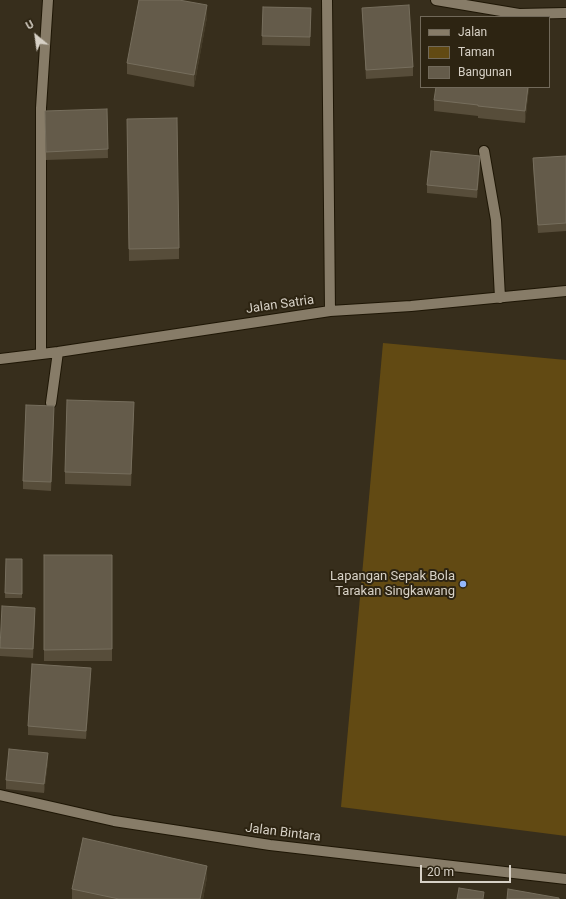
<!DOCTYPE html>
<style>
body{margin:0}
#map{position:relative;width:566px;height:899px;overflow:hidden;background:#372e1c;font-family:Roboto,sans-serif}
canvas{display:block}
.legend{position:absolute;left:420px;top:16px;width:130px;height:72px;box-sizing:border-box;background:#2d2412;border:1px solid #71695a;margin:0;padding:5px 7px;list-style:none;font-size:12px;color:#d7d1c6}
.legend li{display:flex;align-items:center;gap:8px;height:20px}
.legend b{width:20px;border:1px solid #71695a}
.north{position:absolute;left:16px;top:16px;width:40px;height:40px;-webkit-text-stroke:3px #2d2412;paint-order:stroke;rotate:331deg;font-size:11px;font-weight:700;line-height:16px;text-align:center;color:#d7d1c6}
.north::after{content:'';display:block;margin:auto;width:14px;height:18px;background:#d7d1c6;clip-path:polygon(50% 0,100% 100%,50% 72%,0 100%)}
.scale{position:absolute;left:420px;top:865px;width:91px;height:18px;box-sizing:border-box;border:2px solid #d7d1c6;border-top:0;padding-left:5px;font-size:12px;line-height:14px;white-space:nowrap;color:#d7d1c6;-webkit-text-stroke:3px #2d2412;paint-order:stroke}
</style>
<div id="map">
<canvas width="566" height="899"></canvas>
<ul class="legend">
<li><b style="height:5px;background:#877c68"></b>Jalan</li>
<li><b style="height:11px;background:#624a13"></b>Taman</li>
<li><b style="height:11px;background:#645b4a"></b>Bangunan</li>
</ul>
<div class="north">U</div>
<div class="scale">20 m</div>
</div>
<script>
const ctx = document.querySelector('canvas').getContext('2d');
ctx.lineJoin = 'round';
function paint(path, color) { ctx.fillStyle = color; ctx.fill(path, 'evenodd'); }
const shape = rows => new Path2D(rows.map(r => 'M' + r).join(''));
function strokePath(path, color, width, dash) { ctx.strokeStyle = color; ctx.lineWidth = width; ctx.lineCap = dash ? 'butt' : 'round'; ctx.setLineDash(dash || []); ctx.stroke(path); }
function write(font, color, halo, rows, align = 'center') {
  ctx.font = font + ' Roboto,sans-serif'; ctx.lineWidth = 4; ctx.setLineDash([]); ctx.textBaseline = 'middle'; ctx.strokeStyle = halo; ctx.fillStyle = color; for (const [text, x, y, turn = 0] of rows) {
    ctx.save(); ctx.translate(x, y); ctx.rotate((+turn || 0) * Math.PI / 180); ctx.textAlign = isNaN(turn) ? turn : align; if (halo) ctx.strokeText(text, 0, 0); ctx.fillText(text, 0, 0); ctx.restore();
  }
}
paint(shape([
 [383,343,566,360,566,836,341,807]
]), '#624a13');
const minor = shape([
 [327,0,330,311],
 [436,0,519,14,566,13],
 [484,151,496,220,500,298],
 [41,354,41,108,48,0],
 [0,359,58,352,330,311,411,306,566,291],
 [51,403,58,352],
 [0,795,114,821,270,845,566,879]
]);
strokePath(minor, '#1e1605', 12);
strokePath(minor, '#877c68', 10);
paint(shape([
 [263,7,311,8,310,46,262,45],
 [362,8,413,67,413,76,366,79],
 [207,17,194,87,127,74,127,63],
 [529,87,525,123,478,118,478,116,434,111,434,100],
 [107,109,108,158,46,160,45,120],
 [127,119,179,248,179,259,129,261],
 [566,156,566,231,538,233,533,167,533,158],
 [480,165,477,198,427,193,427,185],
 [134,413,131,486,65,484,65,472],
 [54,415,51,491,23,489,23,481],
 [44,555,112,555,112,661,44,661],
 [6,559,22,559,22,598,5,598],
 [35,616,33,658,0,656,0,642],
 [91,676,86,739,28,735,28,726],
 [48,761,44,793,6,789,6,780],
 [207,877,203,899,72,899,72,889]
]), '#574d3a');
paint(shape([
 [207,5,207,17,194,87,194,75],
 [528,87,529,87,525,123,525,111],
 [480,156,480,165,477,198,477,190],
 [134,402,134,413,131,486,131,474],
 [35,608,35,616,33,658,33,649],
 [91,668,91,676,86,739,86,731],
 [48,753,48,761,44,793,44,784],
 [207,866,207,877,203,899,200,899]
]), '#443b28');
const building = shape([
 [139,0,179,0,207,5,194,75,127,63,139,0],
 [409,5,413,67,366,70,362,8,409,5],
 [263,7,311,8,310,37,262,36,263,7],
 [436,87,528,87,525,111,478,106,478,105,434,100,436,87],
 [107,109,108,149,46,152,45,111,107,109],
 [177,118,179,248,129,249,127,119,177,118],
 [431,151,480,156,477,190,427,185,431,151],
 [566,156,566,223,538,225,533,158,566,156],
 [67,400,134,402,131,474,65,472,67,400],
 [26,405,54,406,51,482,23,481,26,405],
 [44,555,112,555,112,649,44,650,44,555],
 [6,559,22,559,22,594,5,593,6,559],
 [2,606,35,608,33,649,0,648,2,606],
 [32,664,91,668,86,731,28,726,32,664],
 [9,749,48,753,44,784,6,780,9,749],
 [83,838,207,866,200,899,119,899,72,889,83,838],
 [459,888,484,892,483,899,457,899,459,888],
 [508,889,559,898,559,899,507,899,508,889]
]);
paint(building, '#645b4a');
strokePath(building, '#766e5d', 1);
for (const [x, y, r, color] of [
 [463,584,4,"#93b7fd"]
]) { const dot = new Path2D(); dot.arc(x, y, r, 0, 2 * Math.PI); ctx.fillStyle = color; ctx.fill(dot); strokePath(dot, '#2d2412', 1.5); }
write('13px', '#d7d1c6', '#2d2412', [
 ["Jalan Satria",280,305,-8],
 ["Jalan Bintara",283,833,7]
]);
write('13px', '#d7d1c6', '#2d2412', [
 ["Lapangan Sepak Bola",455,577],
 ["Tarakan Singkawang",455,592]
], 'right');
</script>
